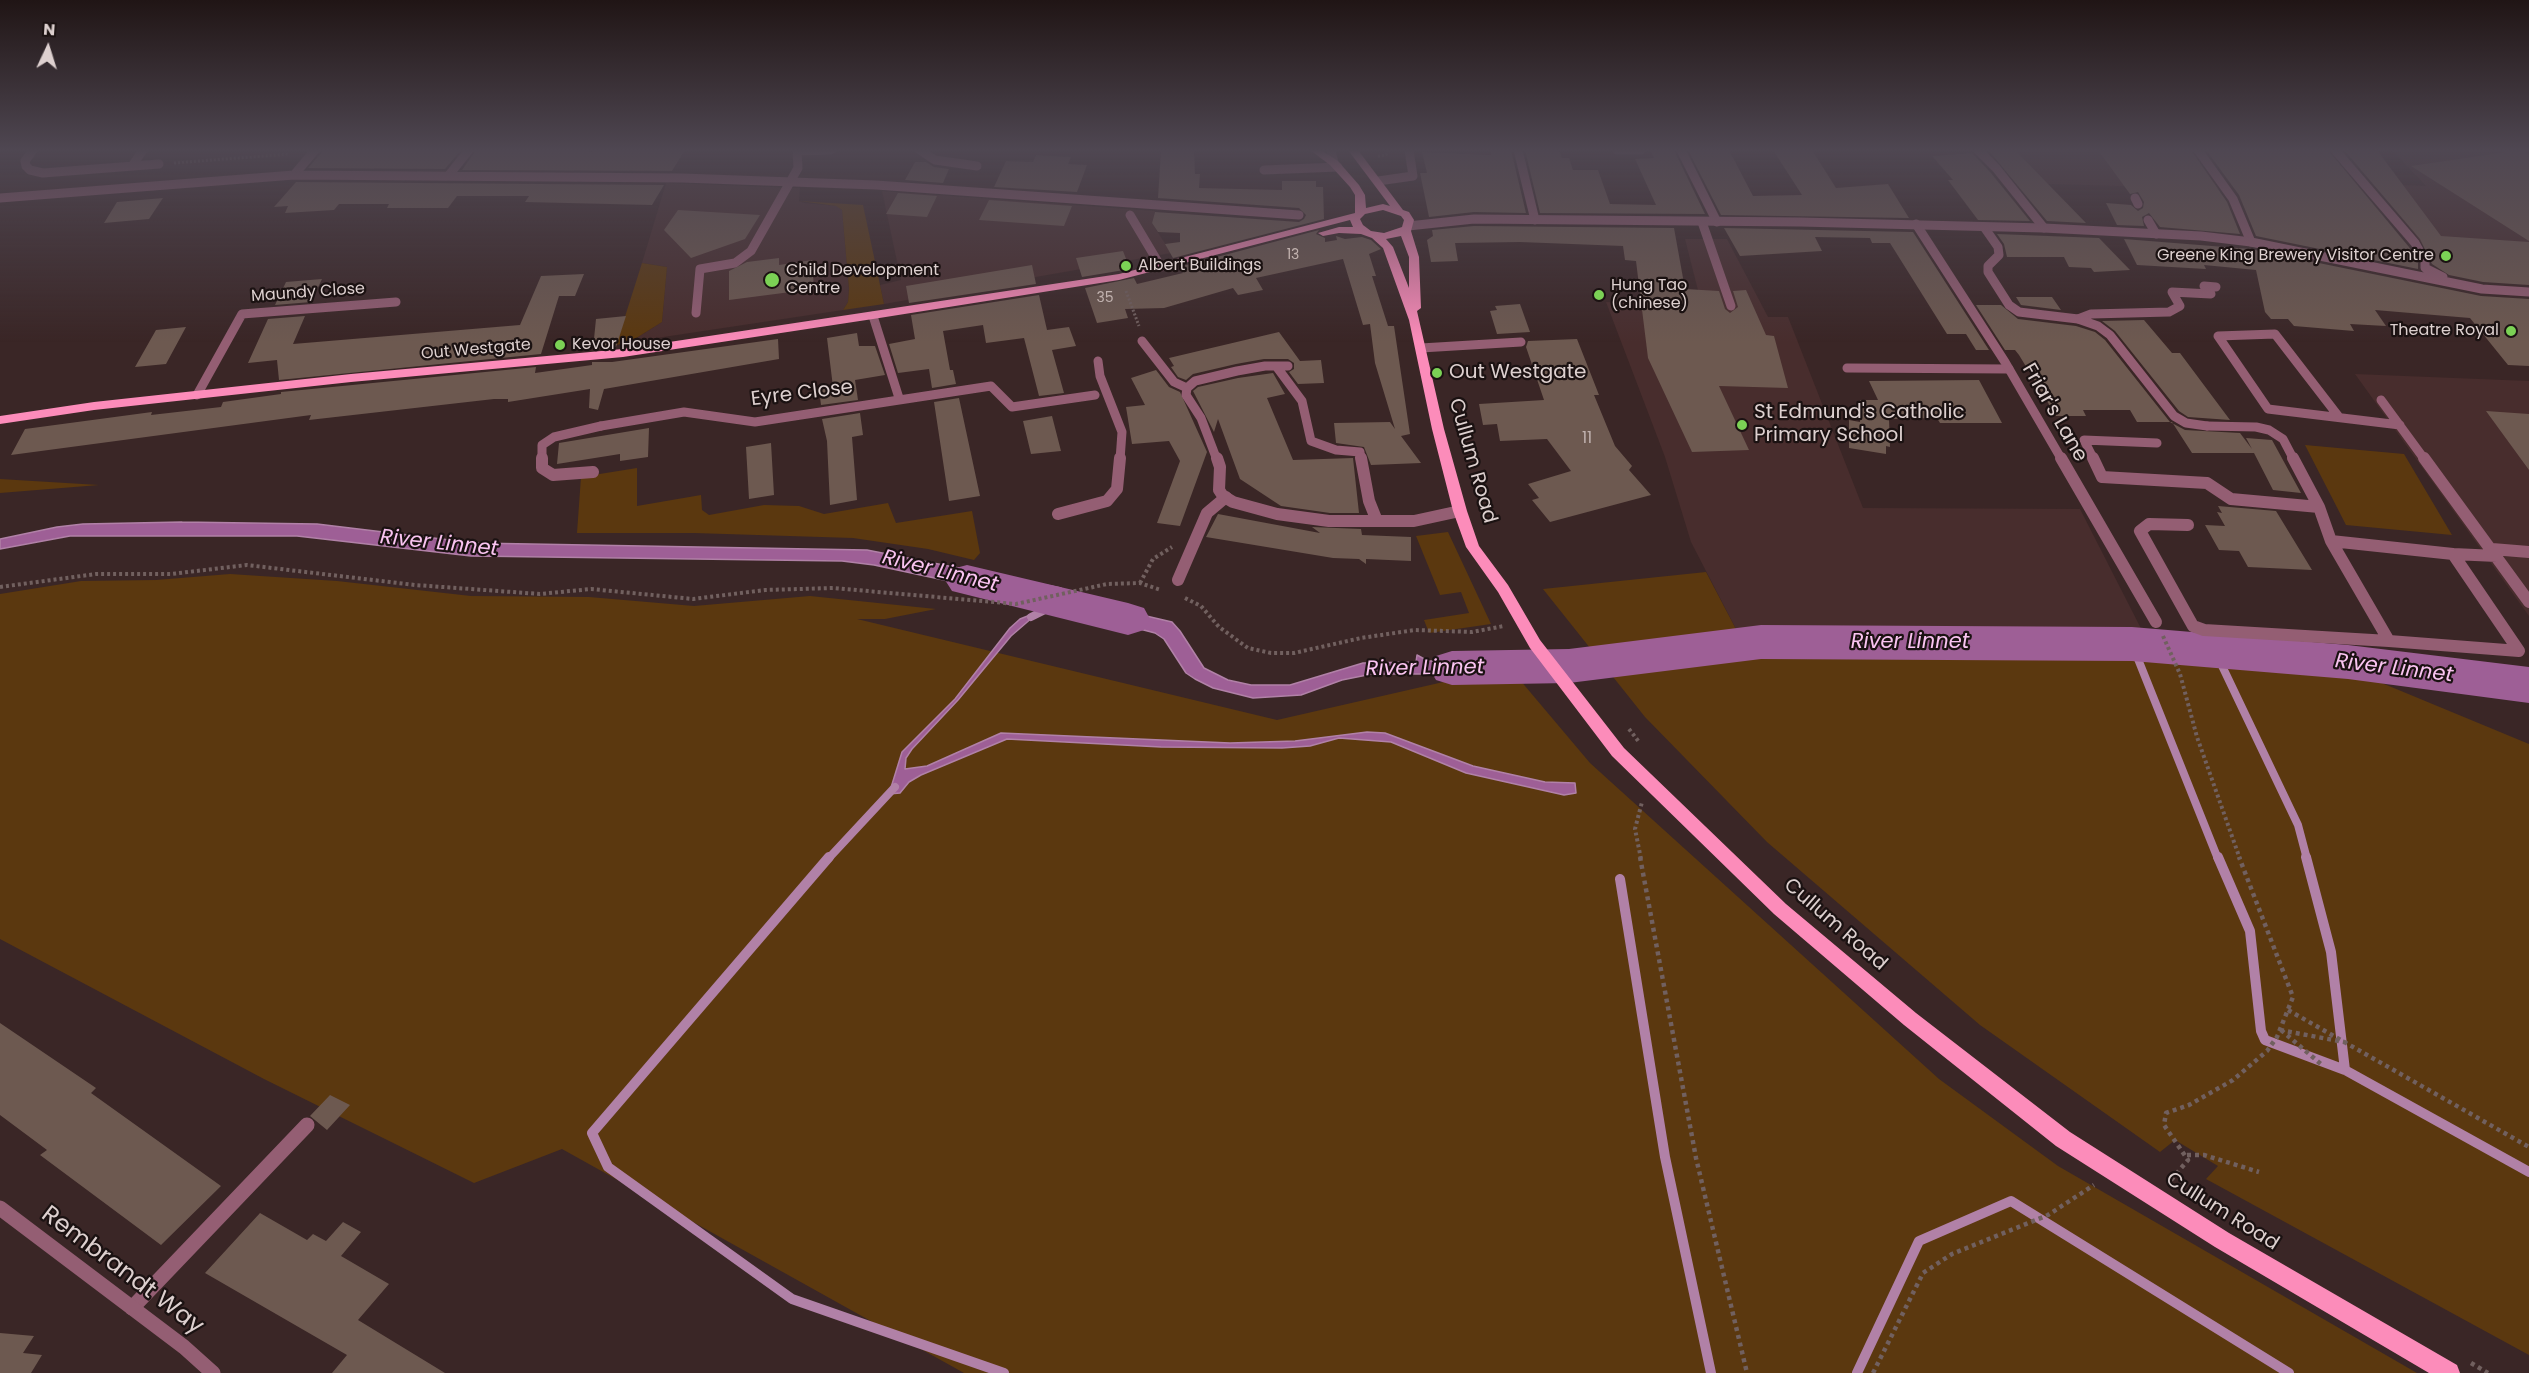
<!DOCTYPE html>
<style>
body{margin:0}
#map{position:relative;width:2529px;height:1373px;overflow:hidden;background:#3a2626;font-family:Poppins,sans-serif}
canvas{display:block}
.north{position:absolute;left:18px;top:18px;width:60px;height:60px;-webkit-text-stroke:4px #1b1212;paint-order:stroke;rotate:4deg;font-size:16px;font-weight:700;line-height:24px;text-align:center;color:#ddd0cf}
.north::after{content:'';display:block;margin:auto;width:21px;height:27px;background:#ddd0cf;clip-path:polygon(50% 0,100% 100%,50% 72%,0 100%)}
</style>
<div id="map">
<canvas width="2529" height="1373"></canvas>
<div class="north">N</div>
</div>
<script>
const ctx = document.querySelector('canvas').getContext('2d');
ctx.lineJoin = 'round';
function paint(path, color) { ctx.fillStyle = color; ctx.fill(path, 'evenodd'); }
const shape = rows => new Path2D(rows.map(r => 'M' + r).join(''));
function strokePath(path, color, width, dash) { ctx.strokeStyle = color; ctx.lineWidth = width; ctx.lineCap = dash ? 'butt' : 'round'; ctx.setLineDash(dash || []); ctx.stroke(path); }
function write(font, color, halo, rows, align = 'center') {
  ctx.font = font + ' Poppins,sans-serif'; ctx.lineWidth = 4.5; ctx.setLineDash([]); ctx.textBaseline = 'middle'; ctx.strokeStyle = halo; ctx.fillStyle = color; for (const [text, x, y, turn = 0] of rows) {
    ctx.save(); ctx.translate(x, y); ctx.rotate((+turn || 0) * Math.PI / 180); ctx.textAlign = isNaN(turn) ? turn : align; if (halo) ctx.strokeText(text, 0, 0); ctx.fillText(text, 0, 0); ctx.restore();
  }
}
paint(shape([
 [2002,150,2188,150,2219,189,2048,184,2010,159],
 [2392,150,2529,151,2529,282,2439,269,2415,234,2374,184,2426,186],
 [666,183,800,188,799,201,805,203,837,206,842,210,849,289,848,302,843,310,630,342,662,322,667,267,642,263],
 [882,191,1155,211,1152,223,1171,253,884,304,880,285,901,280],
 [1685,239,1727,239,1768,317,1788,317,1863,508,2080,509,2153,652,1749,654,1691,542,1665,457,1606,302,1702,306],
 [2355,374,2529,381,2529,616]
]), '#482d2d');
paint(shape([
 [799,201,863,205,884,304,843,310,848,302,849,289,842,210,836,206],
 [642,263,667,267,662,322,630,342,616,345],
 [2305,445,2404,454,2452,535,2346,525],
 [637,468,637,506,701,495,702,510,709,515,764,505,799,506,824,514,888,503,896,523,972,511,980,553,974,560,928,549,853,538,694,533,577,533,581,477],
 [0,479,99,485,0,493],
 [1448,532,1491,624,1429,633,1424,620,1469,613,1461,592,1440,595,1416,536],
 [1706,572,1749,654,1906,649,2162,657,2360,674,2529,744,2529,1355,2206,1179,2218,1166,2175,1140,2160,1152,1980,1025,1767,842,1645,717,1543,589],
 [230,574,337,581,471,596,589,597,694,606,810,596,936,609,885,619,857,619,1277,720,1509,667,1590,763,1939,1079,2058,1166,2417,1373,964,1373,562,1149,474,1183,264,1079,0,939,0,594,81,581,156,580]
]), '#5b380f');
const water = shape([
 [182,522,317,524,475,543,867,550,1061,588,1023,597,874,565,842,561,471,556,297,536,70,536,0,549,0,539,57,527,83,524,182,522],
 [1082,601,1172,622,1180,631,1204,668,1228,680,1251,685,1290,685,1363,663,1416,662,1417,655,1428,661,1511,661,1519,674,1372,674,1342,680,1301,695,1253,698,1213,688,1195,679,1186,673,1164,639,1155,633,1079,613,1040,611,1011,636,958,700,912,749,906,758,905,769,927,766,1001,733,1230,743,1295,741,1367,732,1385,733,1473,766,1545,782,1575,783,1576,793,1564,795,1466,773,1391,742,1339,738,1310,746,1282,748,1161,747,1007,739,921,775,909,782,900,793,889,794,902,752,955,699,1010,628,1020,619,1040,611,1082,601]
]);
paint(water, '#9e5f96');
strokePath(water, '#b181a7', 1.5);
strokePath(shape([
 [1031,617,1059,603],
 [2132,644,2218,859],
 [2214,649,2298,825,2307,859],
 [828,859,895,787]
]), '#b181a7', 8);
strokePath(shape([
 [829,857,592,1133,608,1167,792,1299,1004,1373],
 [2218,857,2250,931,2261,1031,2265,1040,2345,1070,2529,1172],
 [2306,857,2331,952,2345,1070],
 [1620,879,1665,1157,1711,1373],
 [1857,1373,1919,1241,2011,1201,2289,1373]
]), '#b181a7', 10);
paint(shape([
 [967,565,1128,603,1144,608,1150,619,1144,630,1128,635,952,591,945,580,952,569,967,565],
 [1761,625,2132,627,2348,645,2529,667,2529,703,2348,679,2132,661,1761,659,1569,683,1452,685,1436,680,1429,668,1436,656,1452,651,1569,649,1761,625]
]), '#9e5f96');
paint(shape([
 [365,150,461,150,445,169,308,168,323,151],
 [476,150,590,150,588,152,685,150,672,171,462,170],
 [1161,150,1194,150,1195,174,1200,174,1199,188,1282,190,1282,181,1316,181,1316,187,1323,187,1324,219,1173,258,1165,244,1180,242,1180,233,1158,232,1152,223,1155,212,1299,222,1304,219,1306,215,1299,208,1158,198],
 [1491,150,1511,150,1526,213,1474,212,1429,217,1420,173,1427,173,1422,152,1491,155],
 [1525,150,1560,152,1562,158,1569,158,1573,170,1598,170,1610,204,1656,205,1635,159,1654,158,1650,150,1674,150,1705,214,1540,213],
 [1688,150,1729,150,1753,196,1802,195,1773,150,1812,150,1836,188,1888,184,1909,218,1721,215],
 [2015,150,2086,223,2047,221,1989,151],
 [2098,150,2191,150,2227,202,2240,234,2160,227,2149,213,2142,217,2144,226,2117,225,2106,203,2131,205,2138,211,2143,208,2144,202,2138,192,2130,194],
 [2206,150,2328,150,2409,247,2418,263,2418,269,2256,236,2239,195],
 [2344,150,2377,150,2441,236,2529,242,2529,285,2483,282,2449,275,2432,264,2420,239],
 [2520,150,2529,155,2529,241,2411,166],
 [1972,153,1991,173,2030,221,1978,220,1948,180,1953,180,1932,156],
 [1036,155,1071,157,1068,164,1087,165,1077,192,994,187,1006,161,1033,162],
 [915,162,926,162,934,167,949,169,943,183,905,180],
 [296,182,664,185,652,205,525,202,529,196,457,196,448,208,387,208,389,204,339,204,334,210,285,213,288,206,274,207],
 [898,193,937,196,927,217,886,214],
 [163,198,149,219,104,223,117,202],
 [989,200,1072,206,1064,226,979,220],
 [678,210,760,215,745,239,691,258,664,230],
 [1474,226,1674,228,1685,289,1719,291,1725,309,1730,313,1738,307,1733,291,1746,290,1766,335,1774,336,1788,388,1719,386,1749,450,1692,452,1648,358,1636,261,1625,260,1623,246,1520,242,1455,243,1458,261,1431,262,1427,240,1433,236,1432,230],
 [1724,228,1913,232,1989,350,1976,350,1966,334,1947,334,1890,243,1872,243,1870,238,1815,237,1822,251,1740,256],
 [1319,230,1316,234,1325,238,1325,242,1337,240,1336,236,1345,239,1362,237,1371,240,1381,249,1369,254,1376,276,1372,276,1388,326,1394,326,1410,434,1401,436,1421,463,1371,465,1364,447,1336,443,1334,423,1390,422,1395,429,1375,363,1370,324,1363,325,1343,259,1256,278,1263,290,1238,295,1233,288,1164,308,1125,309,1128,318,1097,323,1085,288,1134,278,1137,284,1183,273,1179,267],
 [1997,234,2099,238,2130,270,2094,272,2091,268,2069,267,2064,257,2007,257,2004,244],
 [2124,239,2250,249,2481,296,2529,299,2529,366,2508,365,2470,318,2375,310,2386,326,2350,324,2354,331,2294,326,2288,319,2271,319,2265,312,2256,270,2204,265,2206,269,2137,265],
 [1123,251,1130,269,1082,277,1076,258],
 [779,258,779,265,812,260,814,289,729,300,729,271,747,262],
 [1032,265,1036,284,909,303,906,286],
 [584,274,575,296,559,296,541,354,279,380,277,360,248,363,268,319,305,316,293,344,520,325,541,276],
 [322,279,311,302,275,305,286,282],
 [1039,295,1047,330,1069,327,1076,346,1052,350,1064,393,1039,396,1024,338,986,343,983,325,943,331,950,370,953,370,956,384,932,388,929,369,898,373,889,344,915,339,911,315],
 [2016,297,2052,297,2061,310,2021,305],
 [1520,304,1530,332,1497,334,1490,311,1497,310,1495,306],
 [1976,305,2001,305,2018,319,2076,326,2095,332,2105,340,2170,422,2185,430,2240,433,2252,449,2246,438,2272,440,2301,493,2273,490,2254,453,2192,453,2172,422,2137,422,2130,410,2083,410,2086,416,2056,416,2019,355,2015,350,2005,350],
 [626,316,616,347,593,349,596,319],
 [2144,320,2172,353,2180,353,2230,420,2188,417,2179,411,2115,331,2102,321],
 [186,327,166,364,135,367,156,330],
 [1279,332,1300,361,1321,360,1324,383,1298,384,1289,372,1294,369,1294,363,1288,359,1264,359,1236,364,1193,374,1186,380,1178,377,1171,367,1174,366,1169,358],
 [857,333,859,346,875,346,885,375,855,380,858,400,821,405,819,389,833,387,827,338],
 [778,339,779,359,604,389,598,410,589,408,590,389,508,402,508,399,494,399,309,420,311,415,11,455,25,429,152,412,151,415,221,407,223,402,281,394,281,392,536,367,535,373,592,365,592,362,612,362],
 [1577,339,1599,395,1594,395,1615,446,1632,466,1629,470,1651,495,1550,522,1532,500,1539,498,1528,484,1571,471,1547,439,1500,441,1497,424,1483,425,1479,404,1544,400,1526,347,1528,341],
 [1156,370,1169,387,1180,392,1207,452,1180,526,1157,523,1180,461,1169,441,1132,444,1126,407,1145,405,1131,378],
 [1273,373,1285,394,1267,398,1293,460,1353,458,1359,513,1330,513,1281,506,1240,479,1218,419,1214,432,1193,391,1198,387,1238,378],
 [1979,380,2002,423,1940,423,1937,418,1889,419,1890,447,1886,446,1886,454,1849,448,1849,420,1860,422,1860,400,1878,400,1869,381],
 [959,398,980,496,949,501,934,402],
 [2486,411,2529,414,2529,470],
 [860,413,863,435,852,437,857,500,830,505,827,441,822,419],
 [1052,416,1061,451,1031,454,1023,421],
 [649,428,648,457,620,461,620,454,557,464,559,443],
 [771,443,774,495,749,499,746,447],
 [2218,506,2276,511,2312,570,2248,567,2239,551,2219,550,2205,525,2225,526,2217,512,2222,513],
 [1218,514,1320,533,1312,527,1361,529,1362,535,1411,537,1411,561,1366,559,1366,564,1359,559,1333,558,1206,537],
 [0,1023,96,1088,91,1093,221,1186,161,1245,40,1155,47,1150,0,1115],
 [330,1095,350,1105,327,1130,310,1116],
 [260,1213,307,1240,313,1234,326,1241,343,1222,361,1232,341,1256,389,1284,358,1320,445,1373,332,1373,347,1355,205,1273],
 [0,1333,34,1336,23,1353,42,1355,31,1373,0,1373]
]), '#6d5950');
strokePath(shape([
 [1378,156,1386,155,1389,150],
 [174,163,289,154],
 [1126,291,1139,326]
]), '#71605f', 3, [2, 2]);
strokePath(shape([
 [1140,583,1153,559,1172,547],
 [0,587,96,574,171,574,247,565,415,585,540,594,591,589,693,599,765,590,833,588,1016,604,1107,584,1140,583,1161,590],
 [1185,598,1201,606,1219,627,1248,648,1271,653,1294,653,1361,638,1415,630,1472,632,1504,626],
 [2163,636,2180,674,2197,737,2240,859],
 [1629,729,1639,742],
 [1641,859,1635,829,1642,802]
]), '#71605f', 4, [3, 3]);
strokePath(shape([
 [1640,857,1696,1158,1747,1373],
 [2288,1010,2529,1147],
 [2280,1030,2344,1042],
 [2281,1030,2322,1065],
 [2187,1155,2204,1155,2259,1172],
 [2171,1180,2188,1160,2164,1125,2166,1113,2189,1105,2233,1080,2267,1051,2277,1037,2293,997,2239,857],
 [2471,1363,2488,1373],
 [1873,1373,1923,1273,1952,1254,2048,1215,2094,1185]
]), '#71605f', 4.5, [4, 4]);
strokePath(shape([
 [920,150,935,160,977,166],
 [1617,150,1641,150],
 [798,151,831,150],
 [1264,170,1338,167],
 [2135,198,2138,204],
 [1130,215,1161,267],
 [2148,220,2156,234],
 [1702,222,1731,306],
 [696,313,700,269,735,263,751,251,798,168,797,150],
 [2078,319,2091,314,2169,312,2180,306,2172,292,2211,294,2204,286,2216,287],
 [1421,348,1521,342],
 [1098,361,1100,376,1122,432,1120,460],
 [1847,368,2009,369],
 [2381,400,2425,460],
 [2339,417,2275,334,2218,336,2268,409,2400,425],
 [2207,426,2256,427,2269,430,2283,439,2294,460],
 [542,460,542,445,554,437,601,426],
 [2094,460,2084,440,2157,443]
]), '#945e73', 9);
strokePath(shape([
 [542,458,542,468,553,475,593,472],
 [2093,458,2102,477,2207,483,2231,499,2319,507,2293,458],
 [2424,458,2529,602],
 [2319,507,2331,541],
 [1058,514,1107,501,1117,489,1120,458],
 [2188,525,2149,524,2140,531,2193,626,2204,630,2389,641],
 [2331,541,2453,554,2519,651,2389,641,2331,541],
 [2492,549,2529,552],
 [2453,554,2497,556],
 [1178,580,1207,513,1226,497]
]), '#945e73', 12);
strokePath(shape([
 [132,1308,307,1125]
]), '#945e73', 15);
strokePath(shape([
 [33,150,25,161,26,166,30,170,43,173,159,164],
 [1331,150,1334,163],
 [1518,150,1535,220],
 [1681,150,1717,222],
 [1978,150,1996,168,2044,228],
 [2198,150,2233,199,2251,242],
 [132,166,143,150],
 [294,175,315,150],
 [449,175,469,150],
 [1378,181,1413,176,1409,150],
 [0,198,294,175,682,178,876,185,1299,215],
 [1916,224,2005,362,2062,460],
 [1984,227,1998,247,1999,255,1988,266,1988,272,2009,305,2019,312,2078,319,2098,326,2110,335,2174,416,2186,423,2207,426],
 [873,316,899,398],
 [1142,341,1174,382,1187,388],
 [1276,366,1302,401,1311,441,1336,450,1360,452,1361,460],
 [197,395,242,314,396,302],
 [601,426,684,412,755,422,991,386,1012,407,1095,395],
 [1217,460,1201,418,1186,395,1187,388,1195,381,1237,371,1265,366,1288,366]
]), '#945e73', 9);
strokePath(shape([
 [1217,458,1220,467,1219,490,1223,496,1233,502,1277,514,1329,521,1414,521,1460,511],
 [1361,458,1369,501,1377,521],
 [2061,458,2156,622]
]), '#945e73', 12);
strokePath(shape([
 [0,1208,184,1347,213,1373]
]), '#945e73', 15);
strokePath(shape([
 [2335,150,2415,243,2425,261,2425,268,2443,277],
 [1408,226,1474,219,1800,222,2044,228,2201,236,2251,242,2482,289,2529,292]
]), '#945e73', 9);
paint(shape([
 [1310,150,1321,150,1338,161,1359,185,1365,195,1366,208,1383,204,1390,206,1348,150,1358,150,1403,210,1409,212,1414,220,1411,231,1419,257,1421,308,1417,311,1444,429,1467,511,1479,546,1508,585,1540,640,1624,748,1786,904,1916,1013,2070,1132,2229,1233,2457,1365,2460,1373,2429,1373,2215,1247,2056,1146,1904,1025,1774,914,1612,756,1530,648,1498,592,1466,547,1453,511,1432,429,1409,320,1383,248,1372,238,1361,234,1339,233,1323,236,1318,233,1339,227,1353,227,1350,220,1119,280,873,319,623,357,351,382,94,410,0,424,0,416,94,402,351,374,623,349,1119,274,1355,213,1355,195,1350,187,1330,165,1310,150],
 [1383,210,1401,216,1404,220,1402,227,1384,233,1371,231,1363,225,1360,219,1365,214,1383,210],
 [1401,236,1409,257,1409,288,1393,247,1386,239,1401,236]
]), '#fc8cba');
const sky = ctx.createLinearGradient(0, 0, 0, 342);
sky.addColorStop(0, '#201515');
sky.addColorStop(0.44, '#4f4752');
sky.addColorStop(1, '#4f475200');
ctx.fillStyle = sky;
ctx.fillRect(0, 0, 2529, 342);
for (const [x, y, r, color] of [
 [2446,256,6,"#7bd155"],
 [1126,266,6,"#7bd155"],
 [772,280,8,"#7bd155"],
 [1599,295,6,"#7bd155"],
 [2511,331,6,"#7bd155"],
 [560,345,6,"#7bd155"],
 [1437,373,6,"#7bd155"],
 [1742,425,6,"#7bd155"]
]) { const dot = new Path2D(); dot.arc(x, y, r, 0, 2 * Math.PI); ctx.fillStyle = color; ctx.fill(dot); strokePath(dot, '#1b1212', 2); }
write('14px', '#c1b2af', null, [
 ["13",1293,255],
 ["35",1105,298]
]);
write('16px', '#ddd0cf', '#1b1212', [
 ["Greene King Brewery Visitor Centre",2434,256,"right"],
 ["Albert Buildings",1138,266],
 ["Child Development",786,271],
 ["Centre",786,289],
 ["Hung Tao",1611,286],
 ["(chinese)",1611,304],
 ["Theatre Royal",2499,331,"right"],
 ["Kevor House",572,345]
], 'left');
write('16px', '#ddd0cf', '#1b1212', [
 ["Maundy Close",308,293,-4],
 ["Out Westgate",476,350,-5]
]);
write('16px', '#c1b2af', null, [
 ["11",1587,439]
]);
write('20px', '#ddd0cf', '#1b1212', [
 ["Out Westgate",1449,373],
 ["St Edmund's Catholic",1754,413],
 ["Primary School",1754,436]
], 'left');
write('20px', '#ddd0cf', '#1b1212', [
 ["Eyre Close",802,394,-7],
 ["Friar's Lane",2054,413,60],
 ["Cullum Road",1472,461,74],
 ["Cullum Road",1835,925,41],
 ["Cullum Road",2222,1212,32]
]);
write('italic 21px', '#fac4f1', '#1b1212', [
 ["River Linnet",439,544,6],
 ["River Linnet",940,572,14],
 ["River Linnet",1910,643],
 ["River Linnet",1425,669,-1],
 ["River Linnet",2394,669,7]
]);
write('24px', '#ddd0cf', '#1b1212', [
 ["Rembrandt Way",122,1271,37]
]);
</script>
